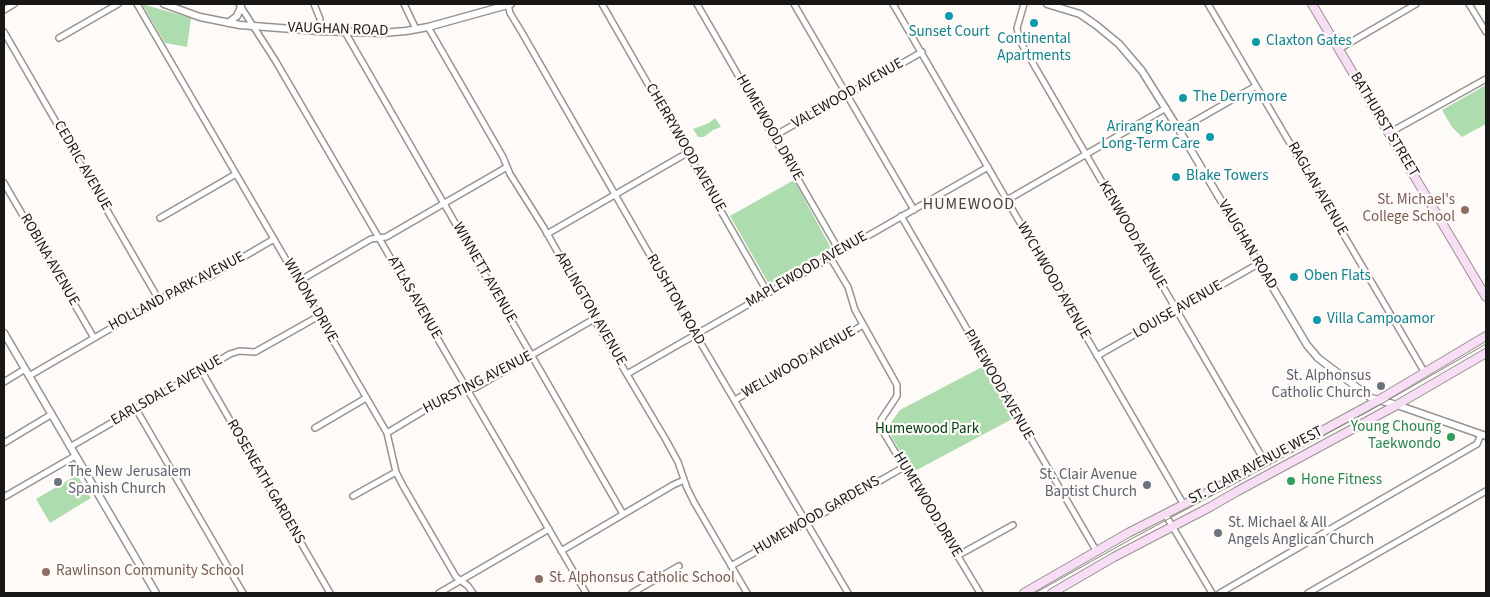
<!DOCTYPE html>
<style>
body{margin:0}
#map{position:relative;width:1490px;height:597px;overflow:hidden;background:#fefaf8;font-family:"Source Sans 3",sans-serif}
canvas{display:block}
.frame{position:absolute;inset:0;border:5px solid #181716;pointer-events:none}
</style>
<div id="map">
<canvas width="1490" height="597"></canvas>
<div class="frame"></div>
</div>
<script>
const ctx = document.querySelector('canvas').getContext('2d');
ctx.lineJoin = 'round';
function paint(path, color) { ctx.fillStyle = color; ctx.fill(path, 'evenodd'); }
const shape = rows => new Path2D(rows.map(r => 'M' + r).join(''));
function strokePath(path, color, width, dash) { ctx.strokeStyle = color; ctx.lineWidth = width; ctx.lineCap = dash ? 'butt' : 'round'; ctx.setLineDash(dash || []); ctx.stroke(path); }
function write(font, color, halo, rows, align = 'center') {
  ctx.font = font + ' "Source Sans 3",sans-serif'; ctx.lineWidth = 4.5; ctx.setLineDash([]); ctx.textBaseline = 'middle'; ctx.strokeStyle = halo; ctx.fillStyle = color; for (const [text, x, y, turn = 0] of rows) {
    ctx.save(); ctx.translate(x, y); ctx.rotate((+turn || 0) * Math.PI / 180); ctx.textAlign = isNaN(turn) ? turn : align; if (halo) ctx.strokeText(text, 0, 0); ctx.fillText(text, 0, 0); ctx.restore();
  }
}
paint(shape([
 [142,4,191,18,187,47,165,43],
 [1486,85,1486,124,1462,137,1452,127,1442,110],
 [715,118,721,127,713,130,704,137,698,137,693,129,709,123],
 [794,180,831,248,769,284,730,216],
 [982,367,1014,418,913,472,888,431,890,424,900,410],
 [77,475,91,498,50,523,36,499]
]), '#addcaf');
const minor = shape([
 [137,4,387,433,396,472,402,484,456,577,468,586,473,593],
 [239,4,275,60,586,593],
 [314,4,320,19,319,31],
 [404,4,416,29],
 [508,4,510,13,521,31,693,330,848,593],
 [602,4,768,293],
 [697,4,840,252],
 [794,4,914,210],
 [893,4,1184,505],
 [1024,4,1017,28,1020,41,1265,462],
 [1208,4,1425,373],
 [1469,4,1486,32],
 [4,10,14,4],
 [428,27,503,157,510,174,544,228,591,311,594,319,666,440,678,462,687,488,694,502,747,593],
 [4,32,159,300],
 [345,32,623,514],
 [59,38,118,4],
 [1339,49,1416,4],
 [1179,130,1256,86],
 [1389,133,1486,79],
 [774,136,922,52],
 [4,183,94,338],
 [1007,200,1166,108],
 [901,216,1097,552],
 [160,218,236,174],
 [547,234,687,153],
 [830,257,848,287,855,310,897,385,897,396,881,420,882,430,980,593],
 [299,281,371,239,386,237,507,167],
 [1097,356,1258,264],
 [201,370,330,593],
 [627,374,988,167],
 [29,376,192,281,209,277,274,239],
 [4,382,25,369],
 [735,400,863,325],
 [136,409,243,593],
 [315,428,366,398],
 [387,433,458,390,475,388,594,319],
 [4,443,52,414],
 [70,447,230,354,239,351,255,352,319,316],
 [353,496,396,472],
 [4,497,75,456],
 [1165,514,1212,593],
 [561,551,673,485,684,480],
 [957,556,1013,525],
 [731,566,904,467],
 [439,593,549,529],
 [632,593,679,566],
 [1220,593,1477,444,1481,434],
 [1308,593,1486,491]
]);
const tertiary = shape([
 [164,4,200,17,240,25,319,31,382,33,406,31,428,27,511,4],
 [1047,4,1080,14,1096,25,1119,44,1142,71,1179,130,1307,345,1318,358,1371,398,1397,405,1486,436],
 [228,23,237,16,241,7],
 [4,333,156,593]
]);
const secondary = shape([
 [1312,4,1486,297],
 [1024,593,1128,533,1228,482,1377,401,1486,336],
 [1052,593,1114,557,1210,507,1236,492,1395,406,1486,353]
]);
strokePath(minor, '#979391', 8);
strokePath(tertiary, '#979391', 9);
strokePath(secondary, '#979391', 10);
strokePath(minor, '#fff', 5);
strokePath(tertiary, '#fff', 6);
strokePath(secondary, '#f7def4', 8);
strokePath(shape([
 [1035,593,1133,538,1369,411,1486,344]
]), '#878483', 1);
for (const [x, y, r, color] of [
 [949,16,5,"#0f9aa8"],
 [1034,23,5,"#0f9aa8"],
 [1256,42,5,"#0f9aa8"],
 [1183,98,5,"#0f9aa8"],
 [1210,137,5,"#0f9aa8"],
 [1176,177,5,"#0f9aa8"],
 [1465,210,5,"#8d6e63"],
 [1294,277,5,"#0f9aa8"],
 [1317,320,5,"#0f9aa8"],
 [1381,386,5,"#6b7280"],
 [1451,437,5,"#2e9e5b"],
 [1291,481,5,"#2e9e5b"],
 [58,482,5,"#6b7280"],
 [1147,485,5,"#6b7280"],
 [1218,533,5,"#6b7280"],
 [46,572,5,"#8d6e63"],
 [539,579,5,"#8d6e63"]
]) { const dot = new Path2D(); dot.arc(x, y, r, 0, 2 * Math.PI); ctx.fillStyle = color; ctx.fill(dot); strokePath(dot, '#fefaf8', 2); }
write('15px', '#181716', '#fefaf8', [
 ["VAUGHAN ROAD",338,30,2],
 ["VALEWOOD AVENUE",848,94,-30],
 ["BATHURST STREET",1384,125,59],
 ["HUMEWOOD DRIVE",769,128,60],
 ["CHERRYWOOD AVENUE",685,148,60],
 ["CEDRIC AVENUE",82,166,60],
 ["RAGLAN AVENUE",1317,189,60],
 ["KENWOOD AVENUE",1132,235,60],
 ["VAUGHAN ROAD",1247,245,59],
 ["ROBINA AVENUE",49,260,60],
 ["MAPLEWOOD AVENUE",807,270,-30],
 ["WINNETT AVENUE",484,273,60],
 ["WYCHWOOD AVENUE",1053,281,60],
 ["HOLLAND PARK AVENUE",177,292,-28],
 ["ATLAS AVENUE",414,298,60],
 ["RUSHTON ROAD",675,300,60],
 ["WINONA DRIVE",310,301,60],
 ["ARLINGTON AVENUE",590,309,60],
 ["LOUISE AVENUE",1178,310,-30],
 ["WELLWOOD AVENUE",799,363,-30],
 ["HURSTING AVENUE",478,383,-27],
 ["PINEWOOD AVENUE",998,385,60],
 ["EARLSDALE AVENUE",167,391,-30],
 ["ST. CLAIR AVENUE WEST",1256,466,-28],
 ["ROSENEATH GARDENS",265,482,60],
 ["HUMEWOOD DRIVE",927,505,59],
 ["HUMEWOOD GARDENS",817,516,-30]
]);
write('15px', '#0d838f', '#fefaf8', [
 ["Sunset Court",949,33,"center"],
 ["Continental",1034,40,"center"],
 ["Apartments",1034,57,"center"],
 ["Claxton Gates",1266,42],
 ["The Derrymore",1193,98],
 ["Arirang Korean",1200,128,"right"],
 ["Long-Term Care",1200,145,"right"],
 ["Blake Towers",1186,177],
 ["Oben Flats",1304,277],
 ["Villa Campoamor",1327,320]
], 'left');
write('15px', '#785e54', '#fefaf8', [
 ["St. Michael's",1455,201,"right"],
 ["College School",1455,218,"right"],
 ["Rawlinson Community School",56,572],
 ["St. Alphonsus Catholic School",549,579]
], 'left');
write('15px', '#5b616d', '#fefaf8', [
 ["St. Alphonsus",1371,377],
 ["Catholic Church",1371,394],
 ["The New Jerusalem",68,473,"left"],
 ["Spanish Church",68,490,"left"],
 ["St. Clair Avenue",1137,476],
 ["Baptist Church",1137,493],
 ["St. Michael & All",1228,524,"left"],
 ["Angels Anglican Church",1228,541,"left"]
], 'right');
write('15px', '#27864d', '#fefaf8', [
 ["Young Choung",1441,428],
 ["Taekwondo",1441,445],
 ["Hone Fitness",1301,481,"left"]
], 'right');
write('15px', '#00410f', '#fefaf8', [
 ["Humewood Park",927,430]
]);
ctx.letterSpacing = '1px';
write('16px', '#44413f', '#fefaf8', [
 ["HUMEWOOD",969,205]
]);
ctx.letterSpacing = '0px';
</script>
